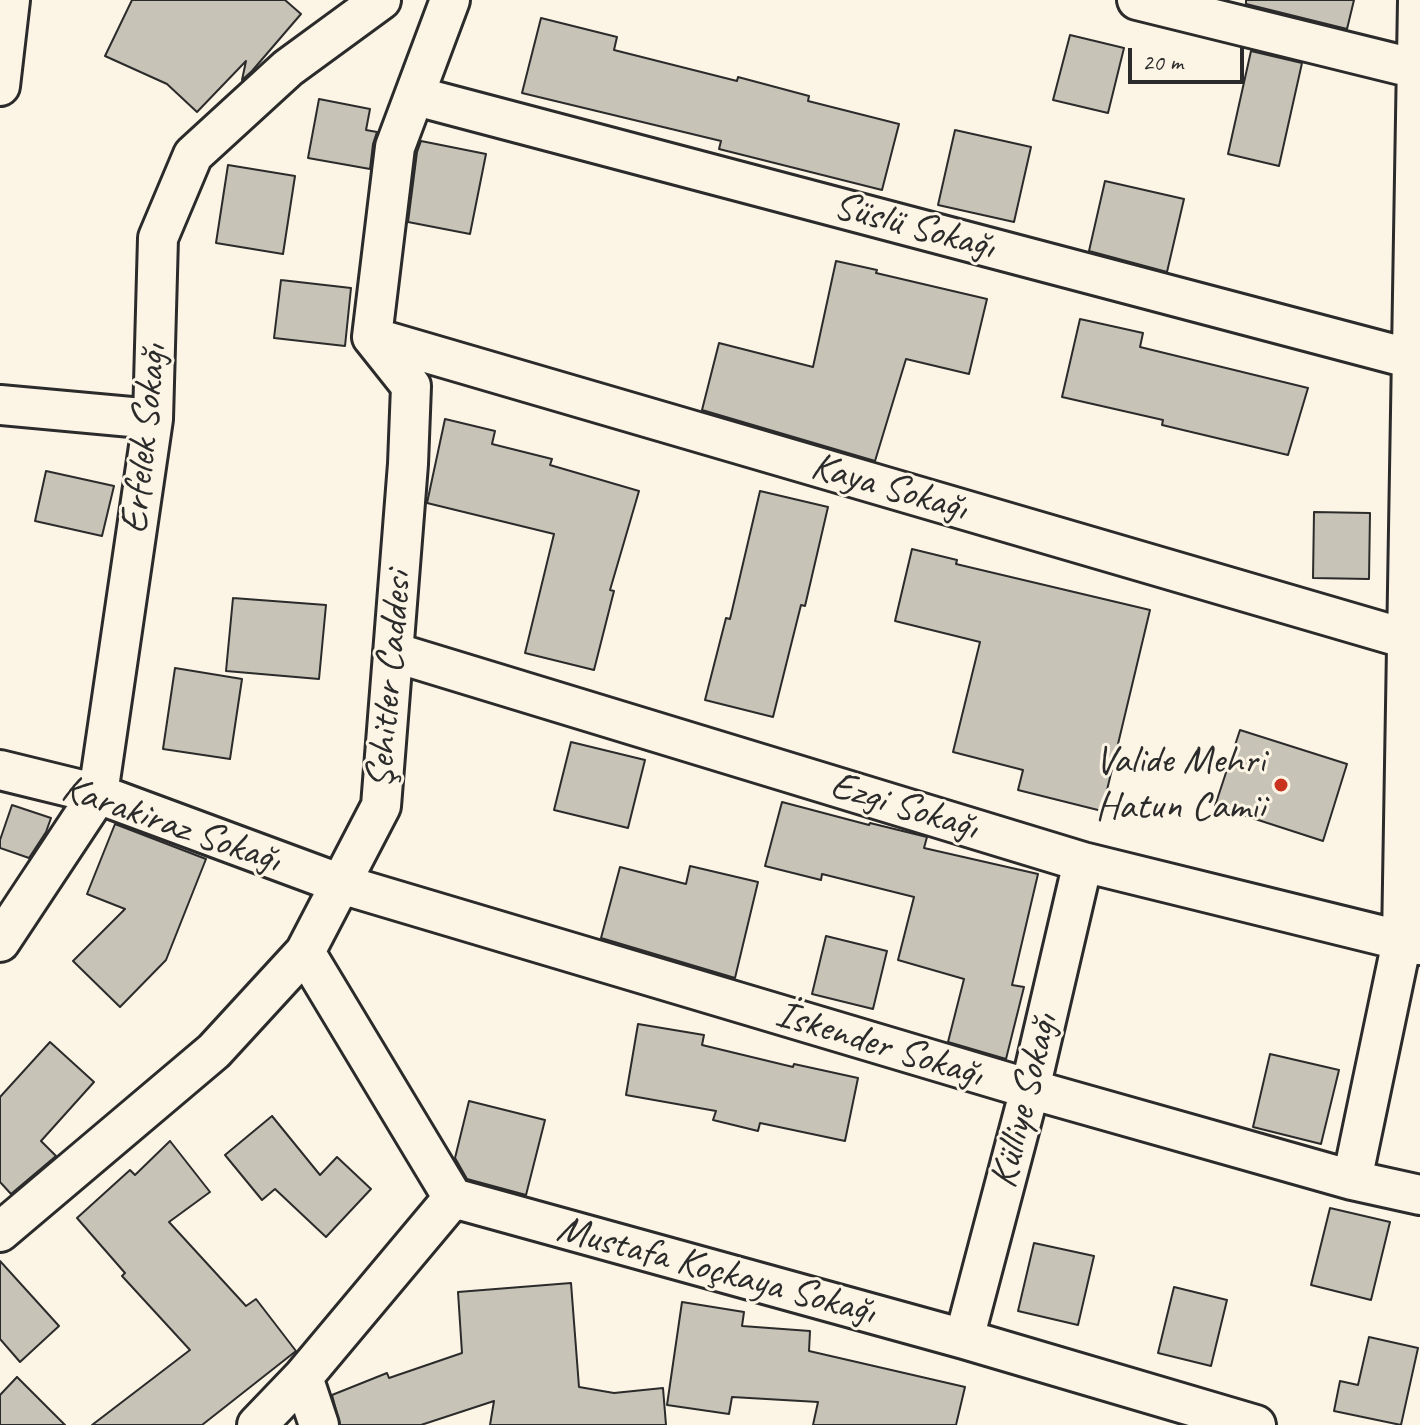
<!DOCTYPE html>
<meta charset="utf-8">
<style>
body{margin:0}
#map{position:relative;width:1420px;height:1425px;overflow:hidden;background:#fcf5e5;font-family:Caveat,sans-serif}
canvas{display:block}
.scale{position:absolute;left:1128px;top:48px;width:116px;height:36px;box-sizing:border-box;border:4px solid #2b2b2b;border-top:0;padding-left:10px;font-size:24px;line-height:28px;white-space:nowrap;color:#2b2b2b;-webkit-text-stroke:6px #fcf5e5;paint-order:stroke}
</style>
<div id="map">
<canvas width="1420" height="1425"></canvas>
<div class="scale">20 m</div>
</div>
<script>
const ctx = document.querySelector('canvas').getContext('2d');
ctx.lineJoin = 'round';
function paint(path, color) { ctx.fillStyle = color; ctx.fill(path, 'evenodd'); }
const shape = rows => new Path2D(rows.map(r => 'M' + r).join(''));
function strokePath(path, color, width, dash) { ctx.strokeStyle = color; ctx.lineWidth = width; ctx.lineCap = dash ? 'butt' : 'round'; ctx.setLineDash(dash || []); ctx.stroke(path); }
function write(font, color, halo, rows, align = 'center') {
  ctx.font = font + ' Caveat,sans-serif'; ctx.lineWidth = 6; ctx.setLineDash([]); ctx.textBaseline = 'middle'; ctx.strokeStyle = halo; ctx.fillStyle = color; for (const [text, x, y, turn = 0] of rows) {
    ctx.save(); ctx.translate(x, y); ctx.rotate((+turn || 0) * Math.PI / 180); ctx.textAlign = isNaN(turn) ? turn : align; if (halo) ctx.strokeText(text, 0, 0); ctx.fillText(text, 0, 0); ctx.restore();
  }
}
const building = shape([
 [132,0,285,0,301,14,252,71,242,80,246,61,197,112,167,84,105,56,132,0],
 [1246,0,1354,0,1347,29,1246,4,1246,0],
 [541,18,617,37,614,50,737,81,738,77,809,96,808,101,899,124,882,190,719,149,721,141,522,93,541,18],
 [1070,35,1124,48,1108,113,1053,100,1070,35],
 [1251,51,1302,63,1279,166,1228,154,1251,51],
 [319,99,370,109,366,130,377,132,373,144,370,169,308,158,319,99],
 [955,130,1031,147,1014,222,938,205,955,130],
 [421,141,486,154,470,234,408,222,417,152,421,141],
 [228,165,295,176,283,254,216,243,228,165],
 [1105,181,1184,199,1167,272,1089,251,1105,181],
 [836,261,877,270,876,273,987,299,969,374,906,359,875,461,702,410,719,343,813,367,836,261],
 [281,280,351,288,345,346,274,338,281,280],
 [1080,319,1143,333,1140,347,1308,388,1288,455,1162,425,1163,420,1062,397,1080,319],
 [445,419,495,431,492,444,552,459,550,465,639,491,610,590,614,591,594,670,525,653,554,534,427,503,445,419],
 [46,471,114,486,102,536,35,521,46,471],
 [760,491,828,507,805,606,801,605,773,717,705,700,726,618,730,619,760,491],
 [1314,512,1370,513,1369,579,1313,578,1314,512],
 [912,549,957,560,956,564,1150,610,1102,811,1018,790,1023,770,953,752,980,642,895,621,912,549],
 [233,598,326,605,319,679,226,671,233,598],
 [175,668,242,679,230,759,163,749,175,668],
 [1240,730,1347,764,1323,841,1215,806,1240,730],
 [571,742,645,760,628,828,554,810,571,742],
 [782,802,869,825,870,823,927,837,924,848,1038,874,1012,985,1024,987,1006,1059,948,1042,964,979,898,960,914,897,822,874,821,880,765,866,782,802],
 [12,805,51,818,46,832,29,858,0,848,0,840,12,805],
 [115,824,206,859,166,960,120,1007,73,961,125,909,87,894,115,824],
 [690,866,758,882,735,978,601,938,620,867,686,884,690,866],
 [826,936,887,951,873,1009,812,994,826,936],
 [638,1024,704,1035,702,1045,793,1067,794,1064,858,1078,845,1141,760,1123,758,1131,713,1120,716,1111,626,1095,638,1024],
 [50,1042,94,1082,41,1141,56,1156,11,1194,0,1182,0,1097,50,1042],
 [1270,1054,1339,1070,1321,1144,1253,1127,1270,1054],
 [469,1101,545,1120,526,1195,467,1179,455,1158,469,1101],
 [272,1116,320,1175,337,1157,371,1189,326,1237,275,1189,262,1200,225,1155,272,1116],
 [170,1141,210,1192,169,1222,246,1306,256,1299,296,1351,202,1425,92,1425,190,1350,122,1276,125,1273,77,1218,130,1170,135,1175,170,1141],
 [1330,1208,1390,1222,1371,1300,1311,1285,1330,1208],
 [1034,1243,1094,1256,1078,1325,1018,1311,1034,1243],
 [0,1261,59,1326,20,1362,0,1339,0,1261],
 [571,1283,579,1387,614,1393,663,1388,666,1425,490,1425,494,1401,421,1425,340,1425,332,1395,387,1373,389,1378,462,1353,458,1292,571,1283],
 [1174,1287,1227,1300,1211,1366,1158,1353,1174,1287],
 [682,1302,744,1312,742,1326,810,1331,809,1351,965,1387,956,1425,813,1425,818,1402,732,1397,729,1414,667,1405,682,1302],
 [1369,1337,1418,1348,1401,1425,1334,1411,1340,1381,1358,1385,1369,1337],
 [17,1377,65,1425,0,1425,0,1395,17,1377]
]);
paint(building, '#c8c3b7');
strokePath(building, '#2b2b2b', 2);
const street = shape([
 [1137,0,1417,69],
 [0,86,10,0],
 [416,96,1412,359],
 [372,337,1407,639],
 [0,405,153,419],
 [393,652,1083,862,1420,945],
 [0,770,98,794,341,884,1030,1089,1352,1180,1420,1195],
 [0,942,98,794,153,419,158,238,193,155,288,68,381,0],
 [305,952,453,1198,964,1339,1256,1425],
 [1352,1180,1402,941,1418,0],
 [0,1232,214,1051,305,952,381,806,408,464,411,386,372,337,395,147,450,0],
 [964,1339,1030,1089,1083,862],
 [303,1377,319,1425],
 [257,1425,303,1377,453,1198]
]);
strokePath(street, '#2b2b2b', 44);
strokePath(street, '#fcf5e5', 38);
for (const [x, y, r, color] of [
 [1281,785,8,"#c8321e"]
]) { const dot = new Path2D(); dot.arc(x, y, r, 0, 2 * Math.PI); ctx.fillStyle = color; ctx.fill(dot); strokePath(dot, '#fcf5e5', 3); }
write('40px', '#2b2b2b', '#fcf5e5', [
 ["Süslü Sokağı",914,227,15],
 ["Erfelek Sokağı",145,439,-84],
 ["Kaya Sokağı",889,488,16],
 ["Şehitler Caddesi",390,680,-85],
 ["Ezgi Sokağı",904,807,17],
 ["Karakiraz Sokağı",171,825,19],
 ["İskender Sokağı",879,1045,17],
 ["Külliye Sokağı",1025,1101,-76],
 ["Mustafa Koçkaya Sokağı",716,1271,15]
]);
write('40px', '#2b2b2b', '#fcf5e5', [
 ["Valide Mehri",1265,762],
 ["Hatun Camii",1265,808]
], 'right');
</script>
